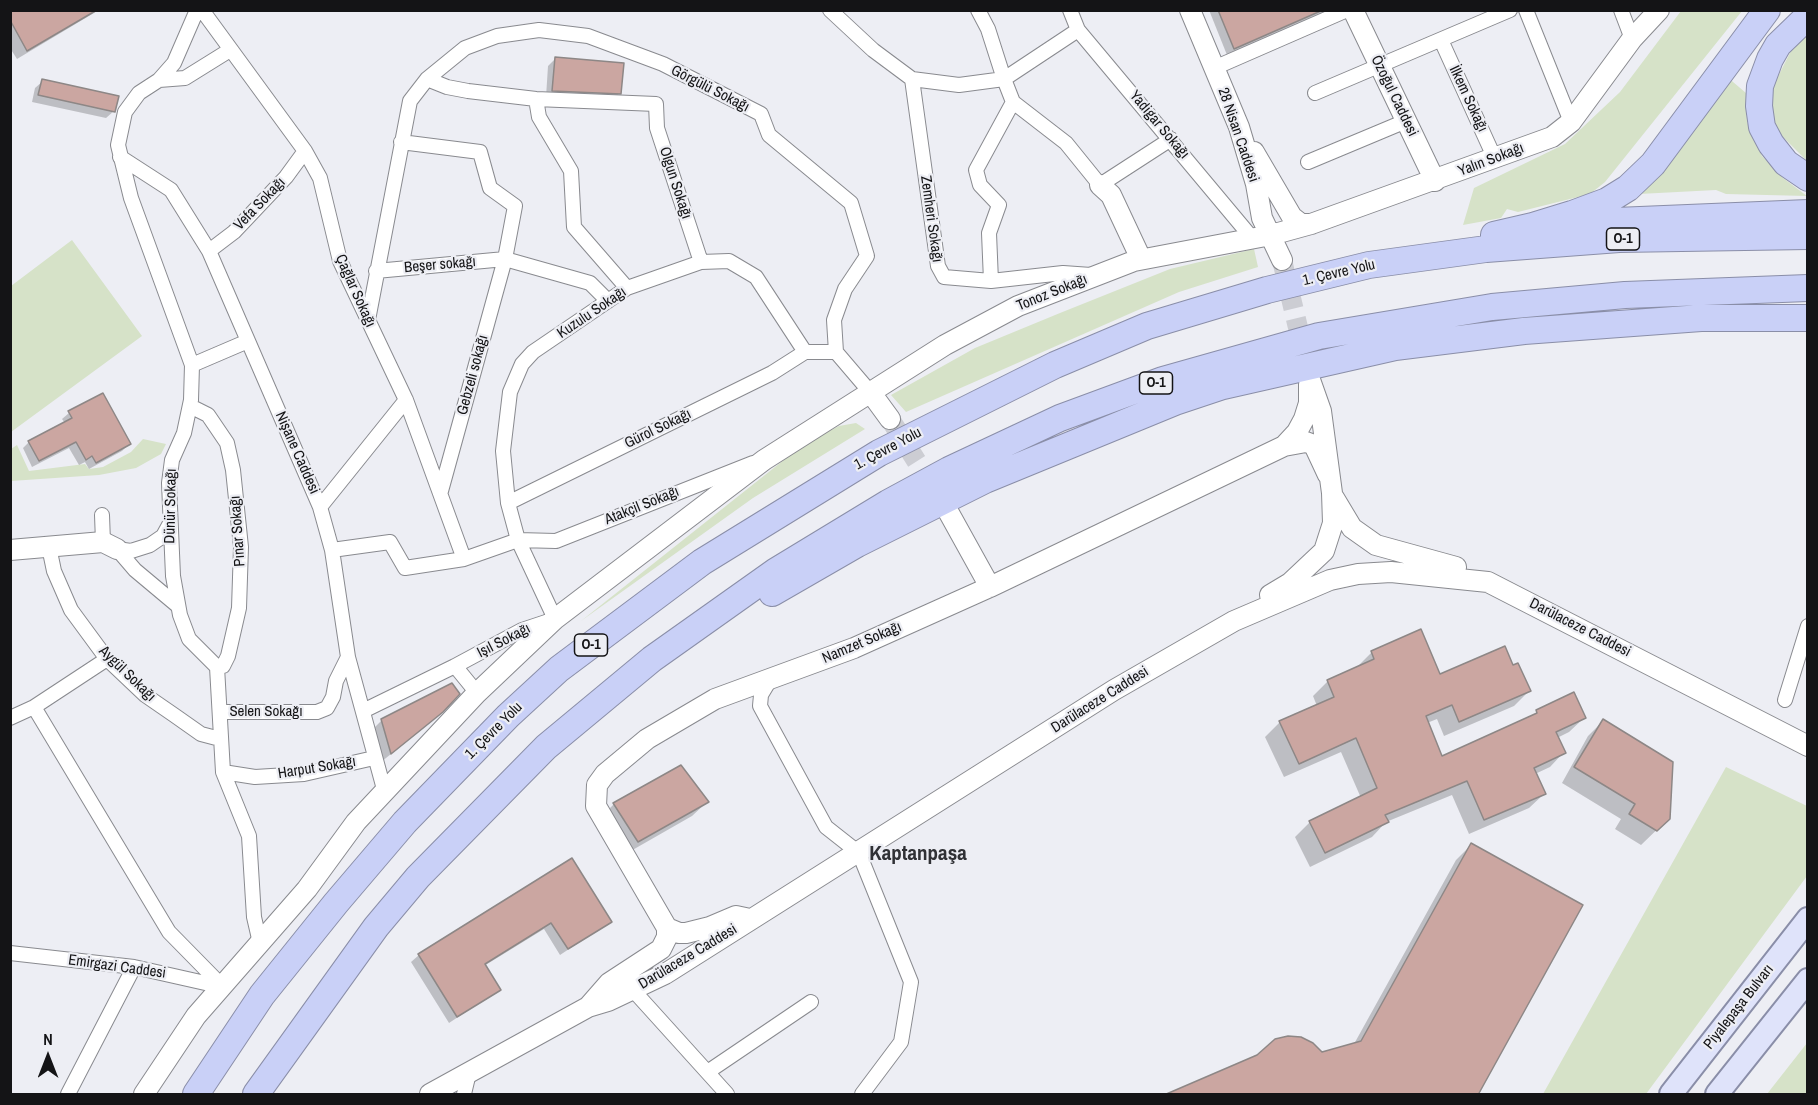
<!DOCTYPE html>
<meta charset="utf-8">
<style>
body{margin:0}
#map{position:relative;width:1818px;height:1105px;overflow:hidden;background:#edeef4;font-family:"Archivo Narrow",sans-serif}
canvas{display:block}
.frame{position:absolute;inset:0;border:12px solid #141416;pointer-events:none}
.north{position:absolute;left:18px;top:1027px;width:60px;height:60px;-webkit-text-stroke:4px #edeef4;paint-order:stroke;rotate:0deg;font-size:16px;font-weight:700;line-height:24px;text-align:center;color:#141416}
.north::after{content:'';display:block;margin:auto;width:21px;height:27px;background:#141416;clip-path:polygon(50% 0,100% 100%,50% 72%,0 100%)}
</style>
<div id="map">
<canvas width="1818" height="1105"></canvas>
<div class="frame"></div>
<div class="north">N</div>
</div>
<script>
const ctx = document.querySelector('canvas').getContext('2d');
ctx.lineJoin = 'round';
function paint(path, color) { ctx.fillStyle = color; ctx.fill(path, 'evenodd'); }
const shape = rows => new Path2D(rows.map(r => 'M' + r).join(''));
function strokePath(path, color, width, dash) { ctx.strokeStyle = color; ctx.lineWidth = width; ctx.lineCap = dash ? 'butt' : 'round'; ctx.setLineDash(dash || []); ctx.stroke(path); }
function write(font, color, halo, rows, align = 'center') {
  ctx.font = font + ' "Archivo Narrow",sans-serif'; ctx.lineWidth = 4.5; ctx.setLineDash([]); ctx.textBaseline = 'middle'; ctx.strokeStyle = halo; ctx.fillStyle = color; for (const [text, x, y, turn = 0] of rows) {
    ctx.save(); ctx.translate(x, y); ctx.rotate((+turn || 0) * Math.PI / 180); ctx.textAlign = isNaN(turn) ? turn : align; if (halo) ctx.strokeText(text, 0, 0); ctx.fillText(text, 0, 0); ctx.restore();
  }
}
paint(shape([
 [1681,11,1742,11,1605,182,1590,194,1518,212,1507,209,1501,218,1463,225,1474,188,1565,144,1620,92],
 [1807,33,1807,161,1777,131,1768,96,1791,51],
 [1726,76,1746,93,1747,122,1762,156,1783,178,1807,196,1726,194,1716,190,1639,194],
 [72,240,142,336,11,432,11,286],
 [1254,249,1258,267,1179,292,906,412,891,395,975,348,1060,313,1170,269],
 [856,423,865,429,753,498,581,621,804,444,839,426],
 [143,439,166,444,161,454,136,468,99,475,11,481,11,449,17,445,29,471,85,464,89,469,103,467,131,452],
 [1726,767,1807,806,1807,876,1646,1094,1543,1094],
 [1807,1043,1807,1094,1767,1094]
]), '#d6e2c8');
paint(shape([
 [10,10,99,10,17,59,10,48],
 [1209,10,1330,10,1227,55],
 [555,59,620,93,612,100,546,97,548,66],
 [43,81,114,111,106,118,32,102,35,88],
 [69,413,129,444,122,451,89,469,85,462,79,465,69,448,32,467,23,448,29,442,65,423,62,419],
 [1372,652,1439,676,1512,667,1529,691,1514,706,1444,736,1437,719,1427,723,1442,758,1531,718,1537,712,1573,694,1584,718,1569,732,1557,738,1564,752,1550,767,1535,774,1544,794,1529,808,1469,834,1452,795,1386,822,1372,837,1310,867,1295,837,1310,822,1361,798,1341,752,1284,777,1265,737,1280,722,1317,706,1313,696,1328,681,1357,667],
 [382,720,431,722,381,762,372,730],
 [1603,721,1669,818,1641,845,1615,829,1621,819,1562,783,1588,736],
 [707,802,692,816,622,856,599,819,614,804],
 [1471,845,1475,1094,1167,1094,1354,1044,1456,860],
 [572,861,610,922,560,955,544,929,484,966,499,990,449,1023,411,962,419,955]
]), '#0003');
const building = shape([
 [10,10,97,10,27,51,10,20,10,10],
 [1218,10,1323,10,1234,49,1218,10],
 [555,57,624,63,621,94,552,91,555,57],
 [42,79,119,96,115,112,38,95,42,79],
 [103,393,131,444,96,463,92,456,86,460,76,442,39,461,28,441,72,418,68,411,103,393],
 [1421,629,1440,674,1505,646,1513,665,1518,663,1531,691,1459,722,1452,705,1426,716,1442,756,1537,713,1536,710,1574,692,1586,718,1556,732,1566,753,1534,768,1546,794,1484,820,1467,781,1385,815,1389,822,1325,853,1309,821,1377,788,1356,738,1299,764,1279,721,1334,697,1327,680,1374,659,1371,651,1421,629],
 [452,683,460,694,443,712,391,754,381,719,452,683],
 [1603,719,1673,762,1670,819,1657,831,1629,814,1635,804,1574,767,1603,719],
 [681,765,709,802,638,842,613,803,681,765],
 [1471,843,1583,905,1478,1095,1164,1095,1257,1055,1275,1039,1288,1036,1301,1037,1313,1043,1322,1052,1361,1041,1471,843],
 [572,858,612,922,568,949,551,923,485,964,501,990,457,1017,418,954,572,858]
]);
paint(building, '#cba6a1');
strokePath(building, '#8d8786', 1.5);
strokePath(shape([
 [1282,260,1304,353],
 [890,419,936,492]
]), '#cccdd3', 20, [20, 10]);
const street = shape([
 [197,10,174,63,159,80,139,93,125,112,118,145,131,198,192,365,191,400,184,433,172,460,169,483,173,576,180,615,189,639,217,667,223,772,249,836,254,917,260,943],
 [202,10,305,151,320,178,340,261,406,400,464,559],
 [830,10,873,50,912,79,959,85,1004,79,1013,102,1066,143,1100,185,1171,139],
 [978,10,988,29,1004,79,1078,30],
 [1070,10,1078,30,1252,238],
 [1526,10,1571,122],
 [1621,10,1632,39],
 [1441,40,1495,159],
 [1214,68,1347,10],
 [427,79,447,87,468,91,536,99,656,104,657,128,701,262],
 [912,79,938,266,944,277,991,281,1063,273,1091,275],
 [159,80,185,78,230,50],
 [1315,93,1510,10],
 [536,99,539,117,571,171,574,227,627,288],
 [401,142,480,152,490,188,515,206,505,259,441,491],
 [120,157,171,190,209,251,320,507,332,550,348,657,385,793],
 [1308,162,1406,121],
 [209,251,234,232,286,177,305,151],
 [376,271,505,259,590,283,608,301],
 [991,281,989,233,999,205,980,185,976,170,1013,102],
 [368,320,410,101,427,79,465,48,497,36,539,30,588,36,663,64,761,114,769,135,851,203,867,256,845,289,834,320,836,352],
 [192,365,248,341],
 [190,406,208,415,227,443,233,470,241,547,239,608,228,656,223,666,217,667],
 [508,503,772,373,805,352],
 [320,507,406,400],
 [102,515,103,542],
 [49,547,54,571,71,610,107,659,145,695,174,715,201,734,220,739],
 [117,549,135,570,178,606],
 [117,549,131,551,150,545,163,536,169,525],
 [332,550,390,542,405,568,464,559,518,540,556,541,753,463],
 [770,680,761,695,760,706,826,827,859,853,911,982,901,1042,862,1094],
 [477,693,455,666,522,630,555,619,518,540,508,503,503,451,510,392,522,364,533,352,627,288,701,262,729,261,756,277,805,352,836,352,871,393],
 [1785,700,1808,626],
 [34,707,107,659],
 [363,711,455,666],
 [220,712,317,712,327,708,333,697,336,681,348,657],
 [10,718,34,707,169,932,223,987],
 [223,772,255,777,304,774,374,758],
 [10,953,134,967,223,987],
 [633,990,727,1094],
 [709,1071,811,1002],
 [68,1094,134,967],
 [464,1094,469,1073]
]);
const secondary = shape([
 [1190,10,1239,127,1256,184,1262,218,1282,260],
 [1353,10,1435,181],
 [1254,152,1292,217,1301,224,1311,224],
 [1100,185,1111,195,1141,259],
 [871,393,890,419],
 [1284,446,1297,432,1304,419,1309,403,1309,384],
 [1334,498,1352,528,1376,545,1456,567],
 [944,504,990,587],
 [10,550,103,542,117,549],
 [1270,595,1290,583,1324,551,1333,523,1332,493,1321,411,1309,377],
 [667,928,679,933,686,933,710,927,736,916,750,919],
 [588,1007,609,983,661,949,667,937,667,928,596,806,597,785,605,774,647,739,715,699,854,648,990,587,1284,446,1306,442,1314,445,1328,475],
 [144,1094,196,1016,307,889,356,822,477,693,555,619,764,460,945,345,1018,306,1134,261,1271,235,1311,224,1552,137,1571,122,1632,39,1659,10],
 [430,1094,588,1007,608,1001,665,974,1114,690,1234,621,1330,580,1358,574,1391,572,1488,582,1808,746]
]);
const primary = shape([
 [1671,1094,1808,919],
 [1717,1094,1808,980]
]);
const highway = shape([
 [1808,16,1778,45,1770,59,1760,86,1759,106,1762,127,1771,144,1786,163,1808,178],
 [1568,223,1808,213],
 [1494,235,1533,226,1572,214,1607,201,1628,188,1653,164,1767,10],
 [772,593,857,544,985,480,1175,402,1223,386,1395,347,1524,331,1701,318,1808,318],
 [196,1094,262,995,336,903,405,822,508,716,559,669,702,562,879,453,1055,365,1147,326,1267,290,1369,265,1486,249,1619,239,1808,236],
 [256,1094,376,927,418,877,546,747,652,659,776,571,888,503,949,470,1060,418,1163,380,1319,336,1492,307,1625,295,1808,288]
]);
strokePath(street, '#898a8f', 16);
strokePath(secondary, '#898a8f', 22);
strokePath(primary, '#8a8ea8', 26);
strokePath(highway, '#8a8ea8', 28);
strokePath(street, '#fff', 14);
strokePath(secondary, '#fff', 20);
strokePath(primary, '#dfe3fa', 22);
strokePath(highway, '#c9d0f7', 26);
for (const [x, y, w] of [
 [1623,239,33],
 [1156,383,33],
 [591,645,33]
]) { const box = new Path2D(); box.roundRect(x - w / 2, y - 11, w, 22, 4.5); ctx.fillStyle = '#edeef4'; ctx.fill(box); strokePath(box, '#141416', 1.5); }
write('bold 14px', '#141416', null, [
 ["O-1",1623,239],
 ["O-1",1156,383],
 ["O-1",591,645]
]);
write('15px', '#141416', '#edeef4', [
 ["Görgülü Sokağı",710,89,27],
 ["Özoğul Caddesi",1394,96,64],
 ["İlkem Sokağı",1468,99,65],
 ["Yadigar Sokağı",1159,125,50],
 ["28 Nisan Caddesi",1238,135,71],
 ["Yalın Sokağı",1491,160,-21],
 ["Olgun Sokağı",675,183,72],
 ["Vefa Sokağı",260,204,-46],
 ["Zemheri Sokağı",931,219,82],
 ["Beşer sokağı",440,265,-5],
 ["1. Çevre Yolu",1339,273,-13],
 ["Çağlar Sokağı",355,291,66],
 ["Tonoz Sokağı",1052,293,-22],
 ["Kuzulu Sokağı",592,313,-34],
 ["Gebzeli sokağı",473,375,-75],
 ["Gürol Sokağı",658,429,-26],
 ["1. Çevre Yolu",888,449,-28],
 ["Nişane Caddesi",297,453,66],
 ["Dünür Sokağı",171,506,-89],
 ["Atakçil Sokağı",642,506,-22],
 ["Pınar Sokağı",238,531,-94],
 ["Darülaceze Caddesi",1580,628,27],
 ["Işıl Sokağı",504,641,-27],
 ["Namzet Sokağı",862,643,-23],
 ["Aygül Sokağı",127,674,44],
 ["Darülaceze Caddesi",1100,700,-32],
 ["Selen Sokağı",266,712],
 ["1. Çevre Yolu",494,731,-45],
 ["Harput Sokağı",317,768,-9],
 ["Darülaceze Caddesi",688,957,-31],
 ["Emirgazi Caddesi",117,967,8],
 ["Piyalepaşa Bulvarı",1739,1007,-52]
]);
write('bold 21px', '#303135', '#edeef4', [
 ["Kaptanpaşa",918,854]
]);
</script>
